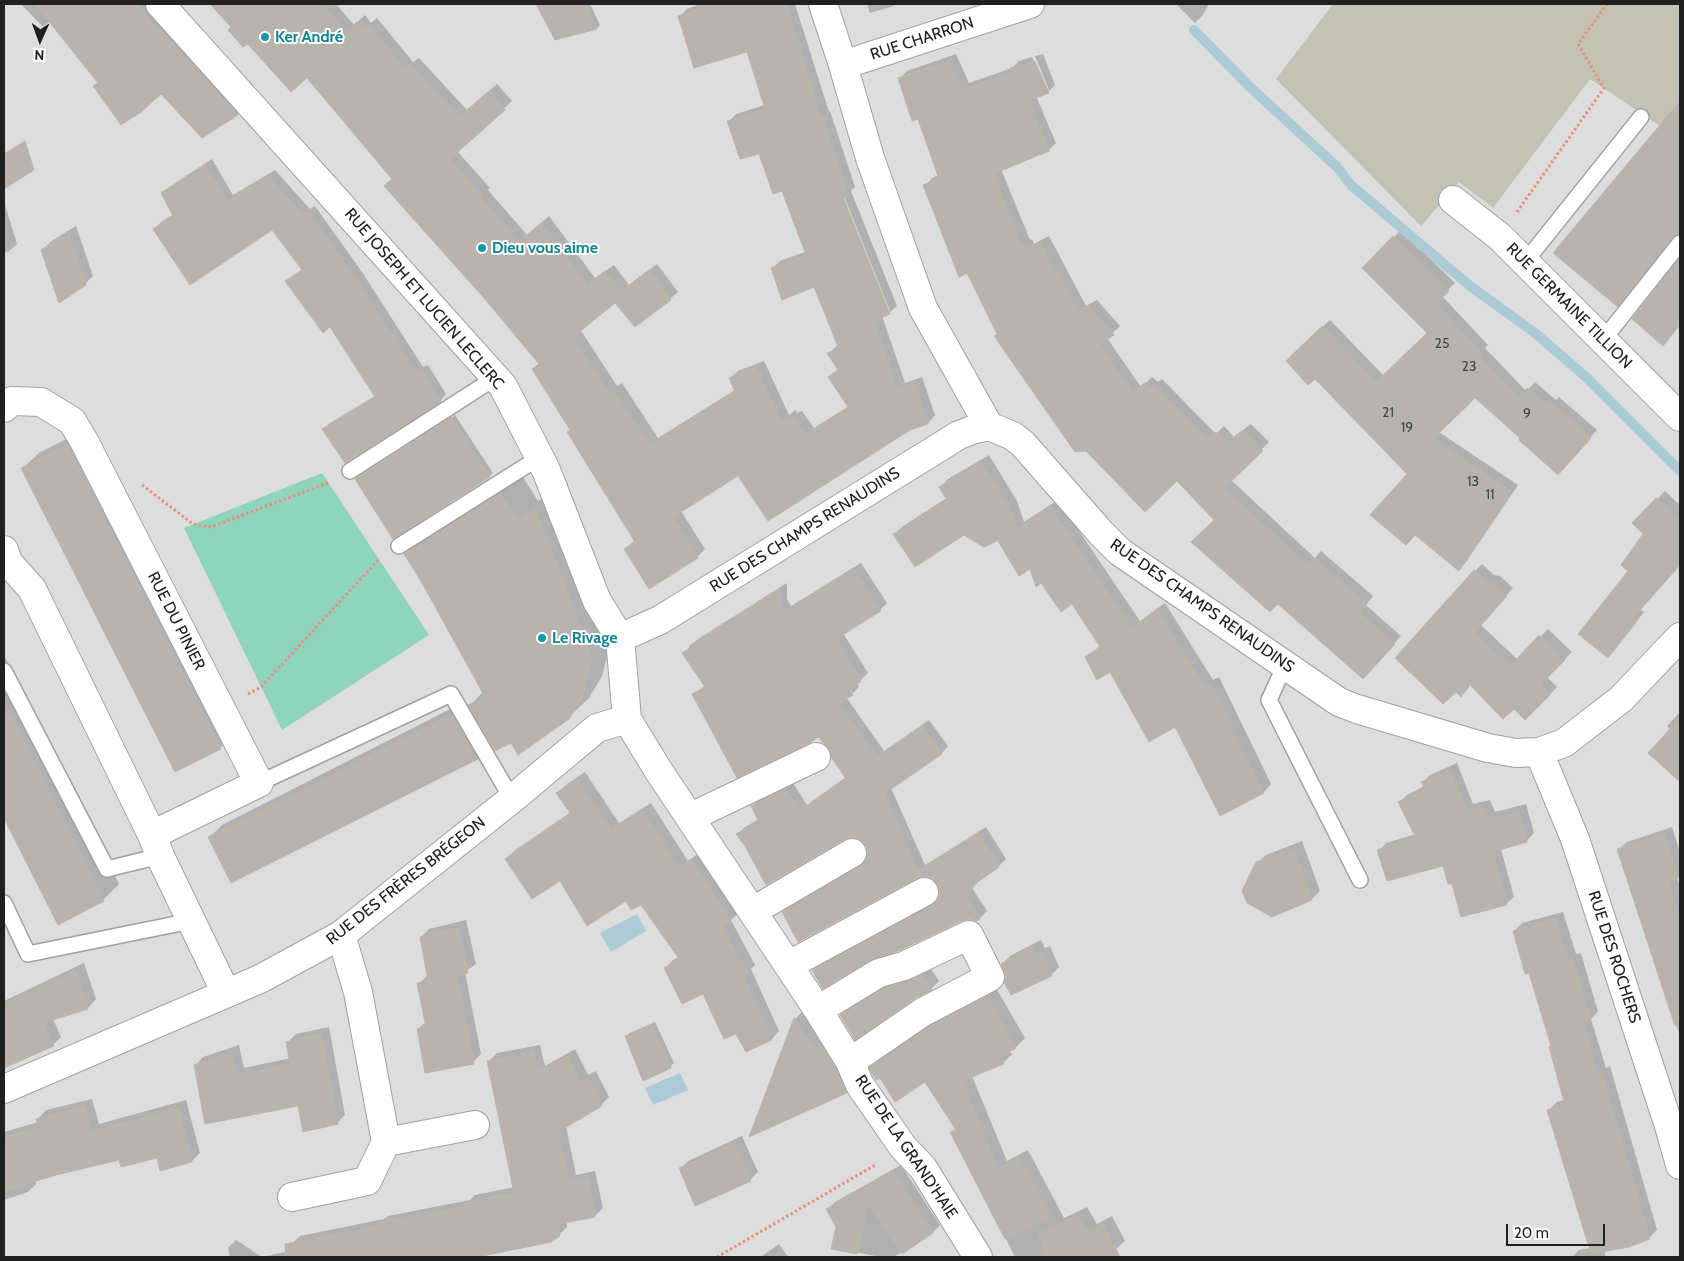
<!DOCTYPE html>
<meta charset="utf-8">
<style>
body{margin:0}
#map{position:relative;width:1684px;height:1261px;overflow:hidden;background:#efede7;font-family:Cabin,sans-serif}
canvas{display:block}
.frame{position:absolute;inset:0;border:5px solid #202020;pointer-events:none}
.north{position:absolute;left:15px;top:15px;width:50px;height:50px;-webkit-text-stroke:4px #fff;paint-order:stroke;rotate:182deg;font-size:14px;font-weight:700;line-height:20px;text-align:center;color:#202020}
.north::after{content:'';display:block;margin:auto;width:18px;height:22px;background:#202020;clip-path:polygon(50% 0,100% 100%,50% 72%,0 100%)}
.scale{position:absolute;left:1506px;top:1224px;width:99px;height:22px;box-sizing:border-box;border:2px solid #202020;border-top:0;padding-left:6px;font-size:15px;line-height:18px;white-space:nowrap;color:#202020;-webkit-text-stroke:4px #fff;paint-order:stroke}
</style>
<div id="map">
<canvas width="1684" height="1261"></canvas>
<div class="frame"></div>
<div class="north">N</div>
<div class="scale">20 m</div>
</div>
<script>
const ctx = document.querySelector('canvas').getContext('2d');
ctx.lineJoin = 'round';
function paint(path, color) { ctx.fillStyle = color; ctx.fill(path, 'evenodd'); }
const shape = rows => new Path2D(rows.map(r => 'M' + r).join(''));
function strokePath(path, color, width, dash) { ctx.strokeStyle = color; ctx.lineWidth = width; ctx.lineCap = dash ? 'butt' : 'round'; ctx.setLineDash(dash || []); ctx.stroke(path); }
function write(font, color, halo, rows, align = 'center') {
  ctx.font = font + ' Cabin,sans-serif'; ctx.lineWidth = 4; ctx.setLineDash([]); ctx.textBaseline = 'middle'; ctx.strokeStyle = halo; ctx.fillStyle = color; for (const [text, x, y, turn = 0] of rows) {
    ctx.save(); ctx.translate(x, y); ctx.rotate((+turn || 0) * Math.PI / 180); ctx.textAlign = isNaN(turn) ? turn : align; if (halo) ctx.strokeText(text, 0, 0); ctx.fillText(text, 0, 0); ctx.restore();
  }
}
paint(shape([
 [4,4,1680,4,1680,1257,4,1257]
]), '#dedddd');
paint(shape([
 [1333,4,1680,4,1680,143,1660,126,1590,79,1493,208,1459,182,1421,226,1276,79]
]), '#c2c3b4');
paint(shape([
 [322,473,429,635,282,730,184,528]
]), '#8fd5be');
paint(shape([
 [637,914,646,931,611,952,600,933],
 [680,1073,688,1090,653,1105,645,1088]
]), '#adcbd7');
paint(shape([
 [21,4,150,4,245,106,237,114,202,136,161,92,94,86,98,82,50,21,43,27],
 [212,4,336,4,354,25,365,15,371,23,377,18,413,62,419,58,467,110,497,84,512,101,457,151,490,188,488,190,527,235,549,216,595,278,614,265,629,285,657,264,678,292,670,299,615,301,580,329,617,386,622,383,658,438,735,390,730,378,738,371,764,361,789,415,796,410,797,413,802,411,814,428,849,406,830,377,839,368,829,353,838,345,815,285,772,269,780,261,805,252,783,190,760,152,729,122,736,114,765,105,747,50,679,17,687,9,700,4,795,4,829,112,830,111,855,187,851,191,897,306,889,313,882,316,905,383,922,377,935,415,928,423,909,429,738,474,681,511,705,549,697,557,650,587,625,549,635,540,572,429,534,369,540,363,393,178,307,76,233,27],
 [842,191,890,311,887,311,840,192],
 [548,4,590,4,600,25,597,28,556,38,543,5],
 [867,4,900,4,870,13],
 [1176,4,1209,4,1202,16,1195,23],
 [956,54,969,83,1012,68,1019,61,1032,57,1046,90,1049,90,1035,56,1043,54,1055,85,1048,92,1036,96,1056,143,1049,150,1001,169,1030,240,1032,239,1034,244,1049,236,1086,306,1097,300,1120,326,1107,338,1141,387,1152,377,1158,382,1162,379,1216,434,1224,426,1234,437,1251,424,1269,442,1231,480,1315,558,1321,551,1373,596,1366,605,1401,636,1370,670,1215,520,1177,479,995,336,998,333,925,186,932,178,939,175,919,117,900,78,907,71],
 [1680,102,1680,233,1675,235,1628,295,1671,114],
 [212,159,233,195,275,170,310,209,315,206,362,272,423,367,428,365,446,394,440,401,323,429,330,423,375,396,330,325,287,281,303,269,272,228,155,229,161,222,174,214,162,194,169,187],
 [5,205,17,244,9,251,4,253],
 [76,226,93,276,85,284,43,250,50,242],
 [1401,230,1455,283,1442,296,1488,345,1485,348,1526,391,1535,382,1556,400,1559,397,1597,430,1565,466,1522,438,1475,396,1439,432,1518,485,1466,562,1459,569,1408,474,1315,377,1287,361,1330,320,1384,376,1428,333,1364,268],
 [1680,260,1680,325,1663,344,1634,318],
 [455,415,493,473,489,476,357,479],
 [84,430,236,732,220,748,23,468,39,453],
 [989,455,1017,501,1024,522,1058,500,1140,621,1165,603,1213,680,1219,677,1271,784,1264,792,1220,814,1176,725,1110,670,1087,657,1101,645,1072,603,1030,568,1004,537,964,534,895,534,903,526,947,498,941,487,948,479],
 [521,474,538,501,555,490,611,642,602,676,589,698,568,718,512,741,470,705,484,691,405,554,425,535],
 [1665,491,1680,505,1680,564,1640,609,1644,612,1616,648,1629,571,1645,534,1634,523],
 [861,563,887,603,880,610,843,633,868,673,857,683,859,687,853,693,847,683,846,697,884,751,929,720,948,746,942,753,891,788,925,865,986,827,1006,859,999,866,979,879,979,881,972,888,987,911,980,918,976,920,970,918,813,971,820,964,939,900,941,893,939,884,932,877,925,875,783,912,790,905,867,861,869,853,867,845,860,838,851,836,738,834,745,827,759,819,752,806,760,799,793,783,807,805,846,777,831,749,819,735,694,695,705,685,684,653,698,639,787,583,787,599,791,606],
 [1482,564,1494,575,1500,576,1513,588,1481,625,1518,660,1548,629,1572,652,1547,677,1557,687,1525,719,1514,707,1471,684,1461,695,1475,571],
 [4,655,119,884,103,900,59,924,4,816],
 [464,702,489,746,477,758,210,837,222,825],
 [1680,712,1680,766,1673,774,1671,730,1667,726],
 [1457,763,1473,804,1490,800,1495,812,1526,804,1534,833,1527,841,1501,849,1514,897,1506,904,1453,883,1443,864,1379,851,1386,843,1416,834,1400,802,1407,795,1425,786,1423,782,1430,775],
 [585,772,619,823,651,803,688,861,699,853,738,913,731,920,755,965,751,969,779,1031,772,1039,746,1050,737,1032,704,992,665,968,673,960,679,957,641,903,561,879,507,859,514,851,571,812,558,793,566,785],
 [1672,827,1680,852,1680,875,1677,878,1680,887,1680,1036,1618,850,1627,842],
 [1302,841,1320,891,1312,899,1257,863,1266,855],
 [1563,912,1576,954,1581,953,1598,1012,1591,1019,1606,1068,1610,1066,1657,1230,1649,1238,1604,1250,1606,1257,1572,1257,1579,1250,1591,1248,1549,1110,1557,1102,1565,1100,1552,1045,1530,971,1514,931,1522,923],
 [466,920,476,964,465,972,481,1054,473,1062,418,1029,426,1022,418,984,428,975,421,937,429,929],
 [1041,940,1045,948,1050,946,1059,967,1051,975,1007,977,1002,964,1010,956],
 [84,963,96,999,88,1008,53,1019,61,1037,53,1045,4,1067,4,1001],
 [930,968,939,981,931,989,841,1015,849,1007,895,980],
 [996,988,1025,1038,1016,1047,1009,1051,1012,1054,1003,1063,972,1076,1007,1161,1028,1150,1064,1218,1087,1207,1097,1224,1112,1216,1125,1241,1115,1250,1118,1257,1015,1257,952,1133,956,1128,925,1081,880,1077,871,1068,880,1059,941,1017],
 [803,1011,854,1084,846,1092,751,1134,795,1019],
 [655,1022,674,1063,670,1067,626,1037,630,1033],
 [329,1027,345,1115,337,1123,299,1104,195,1066,203,1057,239,1045,244,1068,291,1058,288,1042,296,1034],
 [540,1045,545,1066,575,1049,588,1075,596,1071,609,1097,601,1105,566,1126,576,1175,595,1171,603,1208,595,1216,567,1221,567,1227,559,1235,485,1255,482,1257,442,1257,441,1254,428,1257,230,1257,228,1248,236,1240,262,1257,293,1250,292,1244,300,1236,384,1219,388,1216,470,1200,475,1195,515,1187,489,1061,497,1053],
 [92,1099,99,1124,186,1100,200,1153,192,1161,157,1156,120,1158,35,1181,36,1184,28,1192,4,1200,4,1132,39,1122,38,1119,46,1110],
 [742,1136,758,1172,750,1180,680,1169,688,1161],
 [901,1165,940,1225,933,1232,894,1257,881,1257,832,1248,837,1227,828,1209,835,1202],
 [779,1244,788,1257,761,1257]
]), '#0003');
strokePath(shape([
 [1194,30,1250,87,1337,167,1351,185,1470,286,1535,333,1586,377,1680,471]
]), '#adcbd7', 10);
const building = shape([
 [35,4,136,4,238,115,202,138,161,94,141,112,121,125,93,86,98,83,35,4],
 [210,4,322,4,346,32,357,22,363,29,369,25,405,69,410,64,459,117,489,91,505,110,450,159,483,197,481,198,519,242,541,223,587,285,605,271,621,291,649,270,671,300,635,327,615,303,573,337,609,393,613,390,650,445,735,392,729,378,756,367,781,422,788,416,790,420,794,418,806,435,848,407,828,377,838,370,827,353,839,349,814,287,782,300,771,268,806,255,782,191,773,194,759,154,740,159,727,121,765,109,747,52,694,68,678,16,700,9,699,4,786,4,821,118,823,118,848,196,843,197,890,314,874,321,897,389,914,383,928,424,910,430,768,521,738,476,673,517,698,558,649,589,624,549,635,542,567,432,570,430,532,369,539,364,484,298,384,186,392,179,307,78,291,92,248,44,243,47,228,30,231,27,210,4],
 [536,4,585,4,597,29,555,40,536,4],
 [949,61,961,90,1011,73,1010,68,1035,61,1049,93,1028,101,1049,151,993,174,1022,247,1025,245,1027,250,1041,243,1078,313,1089,307,1114,335,1099,345,1133,394,1144,383,1150,389,1153,385,1208,440,1216,432,1226,443,1243,430,1263,451,1224,488,1307,565,1313,558,1367,604,1359,613,1395,644,1363,679,1278,604,1270,612,1191,542,1214,520,1177,481,1145,512,1086,451,1075,452,994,336,997,334,967,273,959,277,923,185,939,179,918,119,912,121,898,78,949,61],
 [1680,101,1680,234,1673,237,1618,307,1553,253,1680,101],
 [25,141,34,170,4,189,4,154,25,141],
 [205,165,227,201,268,176,303,215,308,211,356,279,416,373,421,370,441,402,345,463,322,429,375,397,330,327,323,333,285,281,302,270,272,230,190,285,153,229,173,216,161,193,205,165],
 [68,233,86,285,59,303,41,250,68,233],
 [1393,236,1449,291,1436,304,1482,353,1479,356,1519,398,1527,388,1548,406,1551,403,1591,438,1558,475,1519,440,1520,438,1475,398,1433,439,1511,492,1459,571,1415,535,1406,545,1370,515,1407,474,1315,379,1308,385,1286,361,1322,326,1376,382,1427,333,1362,268,1393,236],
 [1680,258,1680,325,1663,346,1632,319,1680,258],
 [451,417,490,477,393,539,355,479,451,417],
 [68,445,221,749,175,772,21,468,68,445],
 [981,462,1010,509,1017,529,1050,507,1132,628,1157,610,1205,687,1211,684,1264,793,1220,816,1175,727,1149,742,1110,672,1097,680,1085,657,1100,647,1072,604,1061,612,1041,583,1036,587,1030,569,1019,576,998,541,1001,539,984,547,964,535,915,567,893,534,947,500,939,487,981,462],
 [500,493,518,520,535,508,589,649,591,662,583,697,569,719,518,755,511,743,495,751,468,705,485,697,421,581,404,554,500,493],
 [1656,498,1680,520,1680,565,1633,618,1637,621,1608,658,1578,634,1628,571,1621,565,1643,534,1632,523,1656,498],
 [854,569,881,611,836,639,861,681,850,689,853,695,838,703,877,757,922,726,942,754,884,794,918,871,978,833,999,867,972,886,973,888,965,893,980,919,976,921,970,919,962,921,898,951,871,960,823,989,812,970,931,906,938,900,940,893,938,885,932,878,924,876,917,878,798,942,782,912,860,866,865,861,868,853,866,846,859,839,851,837,845,839,766,885,745,846,736,834,759,822,751,806,786,789,799,811,846,779,831,757,830,750,818,737,810,743,737,778,692,694,705,687,682,653,690,648,689,646,780,588,780,607,784,612,854,569],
 [1474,570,1487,582,1492,583,1507,596,1474,633,1510,666,1539,635,1565,660,1540,685,1550,695,1525,720,1514,709,1503,719,1470,685,1461,697,1456,692,1443,704,1395,658,1474,570],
 [4,702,104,901,58,925,4,818,4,702],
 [452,714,478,759,231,883,208,837,452,714],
 [1680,718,1680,782,1648,753,1680,718],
 [1450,770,1466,811,1482,807,1487,819,1518,811,1527,842,1493,852,1507,905,1461,917,1452,884,1448,884,1443,866,1387,881,1377,850,1416,838,1398,802,1425,789,1421,782,1450,770],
 [577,779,611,830,642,809,679,868,691,859,731,921,722,927,748,974,743,976,772,1040,746,1052,736,1034,724,1039,703,994,682,1004,664,968,680,960,641,905,631,910,626,901,587,926,560,881,532,899,505,859,570,813,556,793,577,779],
 [1664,834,1678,878,1668,882,1680,919,1680,1025,1675,1026,1617,849,1664,834],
 [1294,849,1312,900,1272,917,1247,903,1242,891,1256,862,1294,849],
 [1555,919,1568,961,1573,960,1591,1021,1583,1023,1598,1075,1602,1074,1650,1239,1629,1247,1591,1254,1547,1110,1565,1105,1549,1047,1551,1046,1529,973,1525,974,1513,931,1555,919],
 [458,928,468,973,457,975,474,1064,425,1073,417,1029,426,1027,417,983,428,981,420,937,458,928],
 [1032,947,1037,955,1042,953,1052,976,1011,995,1004,982,1006,977,1001,964,1032,947],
 [76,971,88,1009,43,1023,54,1046,4,1068,4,1004,76,971],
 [922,975,932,990,914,999,855,1040,840,1015,885,987,908,981,922,975],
 [987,996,1016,1048,999,1057,1004,1064,962,1081,998,1169,1019,1158,1050,1216,1005,1239,950,1132,956,1130,925,1082,895,1102,880,1078,876,1080,869,1068,931,1025,987,996],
 [794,1018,815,1051,822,1047,836,1069,847,1093,749,1137,794,1018],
 [651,1025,671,1068,643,1081,625,1036,651,1025],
 [321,1034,338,1124,303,1132,298,1106,205,1124,194,1065,231,1052,236,1075,290,1064,286,1042,321,1034],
 [533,1052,537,1072,567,1056,580,1082,588,1078,602,1106,558,1132,569,1182,588,1178,595,1217,559,1224,560,1236,551,1242,478,1257,286,1257,285,1244,379,1226,378,1223,467,1206,466,1202,514,1193,487,1061,533,1052],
 [84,1106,91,1132,178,1108,192,1162,160,1171,157,1158,121,1167,119,1160,52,1176,4,1192,4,1137,39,1127,36,1119,84,1106],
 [734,1144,751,1181,695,1206,679,1168,734,1144],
 [893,1171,933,1233,902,1254,868,1203,857,1254,831,1249,836,1227,826,1209,893,1171],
 [1077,1215,1088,1232,1103,1224,1120,1257,1038,1257,1047,1253,1038,1234,1077,1215]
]);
paint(building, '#b8b3ad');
strokePath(building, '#bfb5ab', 1);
const lane = shape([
 [1525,262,1641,117],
 [1603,340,1680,243],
 [350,471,495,378],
 [399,546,540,457],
 [1285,665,1269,700,1360,880],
 [4,671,107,869,160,856],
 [259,783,451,694,512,799],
 [4,903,28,954,191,921]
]);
const street = shape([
 [160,4,503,386,546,470,597,601,620,638,627,719,658,770,818,1010,850,1062,860,1085,903,1147,923,1168,978,1257],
 [823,4,843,65,870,158,923,308,989,426],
 [843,65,1030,4],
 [1453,200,1500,237,1680,417],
 [4,408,12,401,41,402,72,421,84,441,259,783,152,835],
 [4,550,8,562,32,589,152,835,160,856,226,993],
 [620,638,660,620,959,435,975,429,989,426,1013,436,1023,444,1101,533,1120,552,1339,702,1357,709,1488,748,1516,753,1539,752,1564,743,1621,699,1680,637],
 [1539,752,1575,839,1669,1126,1680,1165],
 [691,817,816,757],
 [753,911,852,853],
 [341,935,358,992,386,1142,475,1125],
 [789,965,924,892],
 [818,1010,879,973,904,966,969,935,990,977,923,1012,850,1062],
 [4,1089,260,979,341,935,512,799,597,728,627,719],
 [292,1197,367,1181,386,1142]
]);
strokePath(lane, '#a1a1a1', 18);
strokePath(street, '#a1a1a1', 30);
strokePath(shape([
 [1517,212,1604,88,1578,44,1607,4],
 [142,485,193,524,211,527,330,482],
 [248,694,261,687,379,559],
 [717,1257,877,1164]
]), '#ea907e', 3, [2.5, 2.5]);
strokePath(lane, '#fff', 15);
strokePath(street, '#fff', 28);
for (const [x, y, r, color] of [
 [265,37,5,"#0f9aa8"],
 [482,248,5,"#0f9aa8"],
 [542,638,5,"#0f9aa8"]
]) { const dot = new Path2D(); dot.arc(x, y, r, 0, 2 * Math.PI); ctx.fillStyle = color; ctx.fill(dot); strokePath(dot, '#fff', 2); }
write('14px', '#464543', null, [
 ["25",1442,344],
 ["23",1469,367],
 ["21",1388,413],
 ["9",1527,414],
 ["19",1407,428],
 ["13",1473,482],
 ["11",1490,495]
]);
write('bold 16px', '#0d838f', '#fff', [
 ["Ker André",275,37],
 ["Dieu vous aime",492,248],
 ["Le Rivage",552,638]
], 'left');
write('16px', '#202020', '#fff', [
 ["RUE CHARRON",922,39,-18],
 ["RUE JOSEPH ET LUCIEN LECLERC",424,299,49],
 ["RUE GERMAINE TILLION",1569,306,45],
 ["RUE DES CHAMPS RENAUDINS",805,530,-32],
 ["RUE DES CHAMPS RENAUDINS",1202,606,35],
 ["RUE DU PINIER",176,621,63],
 ["RUE DES FRÈRES BRÉGEON",406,881,-38],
 ["RUE DES ROCHERS",1614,957,72],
 ["RUE DE LA GRAND'HAIE",906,1147,56]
]);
</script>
